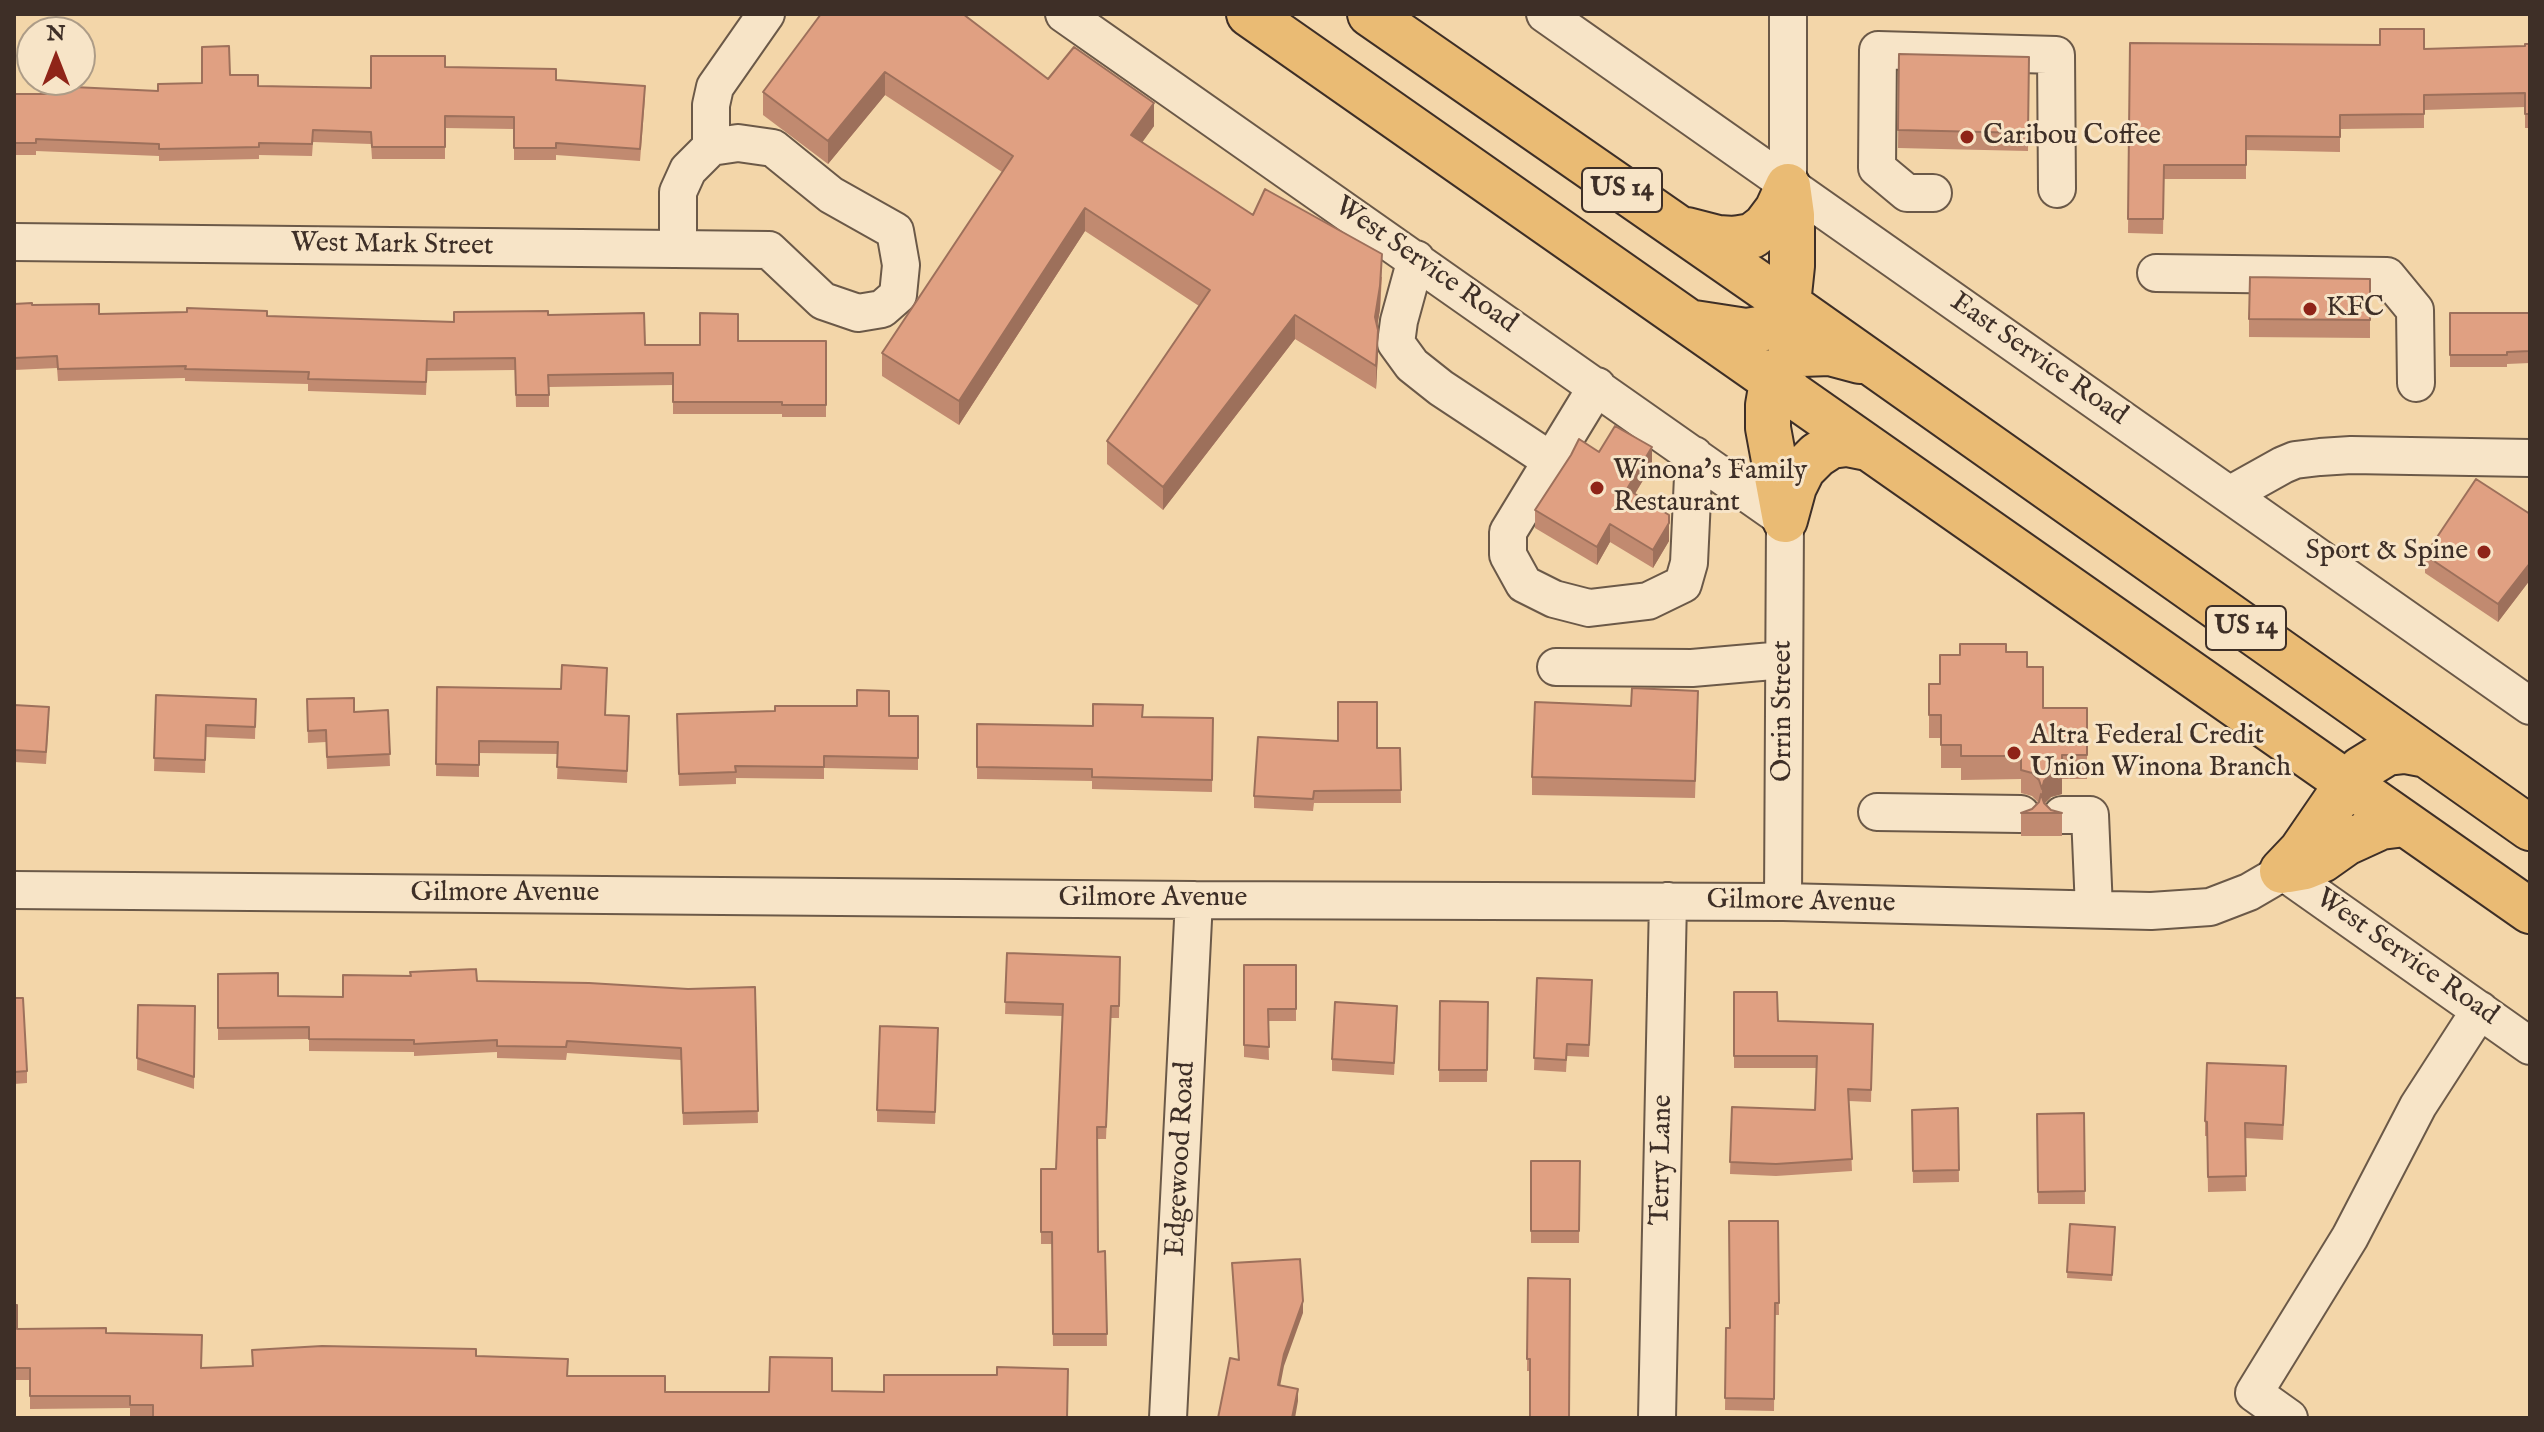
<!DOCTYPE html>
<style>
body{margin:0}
#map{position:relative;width:2544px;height:1432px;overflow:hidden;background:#f3d6a9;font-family:"IM FELL English",serif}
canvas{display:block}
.frame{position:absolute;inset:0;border:16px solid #3e2f27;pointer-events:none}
.north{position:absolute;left:16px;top:16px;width:80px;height:80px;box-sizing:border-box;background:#f7e4c7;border:2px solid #ad9c87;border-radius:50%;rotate:0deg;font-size:22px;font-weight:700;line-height:32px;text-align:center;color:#3e2f27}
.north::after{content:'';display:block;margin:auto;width:28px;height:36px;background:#8f2418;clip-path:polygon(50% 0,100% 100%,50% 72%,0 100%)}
</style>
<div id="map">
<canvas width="2544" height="1432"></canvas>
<div class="frame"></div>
<div class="north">N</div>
</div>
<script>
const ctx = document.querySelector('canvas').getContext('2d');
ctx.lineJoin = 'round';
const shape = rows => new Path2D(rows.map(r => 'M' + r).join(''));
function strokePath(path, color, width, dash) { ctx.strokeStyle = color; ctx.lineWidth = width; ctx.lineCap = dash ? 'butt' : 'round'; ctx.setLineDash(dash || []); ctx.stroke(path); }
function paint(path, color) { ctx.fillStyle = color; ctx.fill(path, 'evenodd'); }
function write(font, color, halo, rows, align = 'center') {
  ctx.font = font + ' "IM FELL English",serif'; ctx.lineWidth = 6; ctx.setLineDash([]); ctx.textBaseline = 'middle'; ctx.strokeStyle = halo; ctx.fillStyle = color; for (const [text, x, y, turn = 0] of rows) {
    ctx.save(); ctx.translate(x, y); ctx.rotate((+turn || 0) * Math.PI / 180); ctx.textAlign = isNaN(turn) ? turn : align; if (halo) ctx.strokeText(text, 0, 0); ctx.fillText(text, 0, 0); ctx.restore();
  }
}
const minor = shape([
 [1064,14,1785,520,1783,902],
 [1545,14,2530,706],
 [1788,14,1788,186],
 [711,147,711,105,715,87,766,14],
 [1933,193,1907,193,1877,168,1878,50,2056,55,2057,189],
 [14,242,769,250,823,301,858,313,882,309,898,295,901,265,895,231,831,195,773,148,738,143,711,147,688,170,678,192,678,248],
 [1416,259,1399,321,1396,343,1412,365,1441,388,1553,462],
 [2156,273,2387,276,2415,310,2416,383],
 [1597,386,1508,532,1508,555,1524,584,1554,599,1589,608,1648,601,1683,584,1689,563,1694,455],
 [2231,494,2283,465,2295,460,2320,457,2351,455,2530,458],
 [1556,667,1692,668,1784,660],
 [1877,812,2021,814],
 [2062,815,2090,815,2094,909],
 [14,890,1194,900,1783,902,2151,911,2210,907,2249,892,2273,878,2282,871,2530,1046],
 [1168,1418,1194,900],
 [1657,1418,1668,901],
 [2289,1418,2254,1393,2350,1237,2418,1106,2480,1010]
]);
const highway = shape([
 [1249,14,2530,911],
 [1370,14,1788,304,2530,828],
 [1687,230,1718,238,1734,239,1752,236,1765,226,1777,210,1788,186],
 [1694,323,1746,331,1772,327,1780,319,1788,304,1792,266,1792,215,1788,186],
 [1785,520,1768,428,1768,405,1772,382,1789,360,1801,354,1830,353,1860,361],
 [1785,520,1794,487,1803,469,1817,455,1831,446,1847,444,1867,448],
 [2288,870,2305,867,2322,860,2346,843,2381,827,2405,824],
 [2282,871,2301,851,2347,784,2361,769,2387,753,2405,751,2426,755]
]);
strokePath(minor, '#6b5948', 40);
strokePath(highway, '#3e2f27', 48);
strokePath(minor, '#f7e4c7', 36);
strokePath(highway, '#eabb74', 44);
paint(shape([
 [821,14,1048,79,1154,126,1142,142,1253,215,1382,277,1380,309,1377,327,1378,353,1376,389,1295,339,1163,510,1107,464,1107,441,1199,306,1085,231,959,425,882,376,882,353,1002,172,885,95,828,164,763,115,763,92],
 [2130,43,2424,49,2525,46,2530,44,2530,128,2525,128,2525,107,2424,110,2424,128,2340,129,2340,152,2246,150,2246,179,2164,179,2163,234,2128,233],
 [1899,54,2029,57,2028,151,1898,148],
 [445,67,556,80,645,98,640,161,556,155,556,160,514,160,514,129,445,128,445,159,372,159,371,144,313,142,312,156,259,155,259,159,159,161,159,156,36,151,36,155,14,155,14,94,158,91,202,83,230,75,258,86,371,88],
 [2370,279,2370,338,2249,337,2249,319],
 [14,304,99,314,267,316,454,322,548,315,645,345,700,345,738,341,826,341,826,417,782,417,782,414,673,414,673,385,549,387,549,407,516,407,515,370,427,371,426,395,308,391,308,384,185,381,185,378,58,381,57,368,14,370],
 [2450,313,2530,313,2530,363,2507,364,2507,367,2450,367],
 [1599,452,1652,465,1635,494,1669,532,1669,541,1653,568,1610,542,1597,565,1535,528,1535,510],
 [2530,514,2530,580,2498,622,2425,573,2425,555],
 [2006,652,2027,667,2043,708,2087,708,2087,779,2062,779,2062,794,2051,797,2045,803,2051,810,2062,813,2062,836,2021,836,2021,813,2032,809,2038,802,2032,796,2021,793,2021,779,1961,780,1961,768,1941,768,1941,738,1929,738,1929,684,1940,684,1960,655],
 [14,684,14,705,49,719,46,764,14,762],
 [437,687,606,715,629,716,627,783,557,779,558,754,479,753,479,777,436,776],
 [156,695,256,699,255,739,206,737,205,773,154,771],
 [307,699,354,712,388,710,390,766,327,769,326,742,308,743],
 [1698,708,1695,798,1532,795,1532,777],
 [775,711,918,716,918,770,824,768,824,779,736,778,736,784,679,786,677,714],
 [1143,717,1213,718,1212,792,1092,789,1092,781,977,779,977,724,1093,726],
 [1338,741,1377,748,1400,748,1401,803,1314,803,1313,811,1254,808,1254,796],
 [1007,953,1120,957,1119,1018,1111,1018,1106,1139,1097,1139,1098,1252,1105,1251,1107,1346,1053,1346,1052,1244,1041,1244,1041,1169,1056,1169,1062,1016,1005,1014],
 [1244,965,1296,965,1296,1021,1268,1021,1269,1060,1244,1057],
 [218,974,278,996,343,997,477,981,688,989,755,987,758,1123,683,1125,681,1060,567,1053,566,1060,497,1058,497,1052,414,1056,414,1052,309,1051,309,1039,218,1040],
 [1537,978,1592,980,1589,1057,1567,1056,1566,1072,1534,1070],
 [1734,992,1778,1021,1873,1024,1871,1102,1849,1101,1852,1171,1776,1176,1730,1174,1732,1107,1815,1110,1816,1068,1734,1068],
 [14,998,27,1071,27,1083,14,1084],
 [1440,1001,1488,1002,1487,1082,1439,1082],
 [138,1005,195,1006,194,1089,137,1070],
 [1397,1018,1394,1075,1332,1071,1332,1059],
 [938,1040,935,1124,877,1122,877,1110],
 [2286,1081,2283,1140,2245,1138,2246,1191,2208,1192,2207,1136,2205,1136,2205,1121],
 [1958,1108,1959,1182,1913,1183,1912,1110],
 [2084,1113,2085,1204,2038,1204,2037,1114],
 [1531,1161,1580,1161,1579,1243,1531,1243],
 [1778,1221,1779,1315,1775,1315,1774,1411,1725,1410,1726,1328,1729,1328],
 [2070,1224,2115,1227,2112,1281,2067,1278],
 [1528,1278,1530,1371,1527,1371],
 [14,1305,17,1329,106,1333,201,1368,476,1356,568,1376,665,1392,832,1391,1067,1418,153,1417,130,1417,130,1408,30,1409,30,1380,14,1380]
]), '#c18a70');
paint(shape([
 [885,72,885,95,828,164,828,141],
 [1154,103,1154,126,1131,158,1131,135],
 [1085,208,1085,231,959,425,959,401],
 [1382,254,1380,309,1375,340,1375,317],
 [1295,315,1295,339,1163,510,1163,487],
 [1378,330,1378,353,1376,389,1376,366],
 [1652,447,1652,465,1627,507,1627,489],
 [1669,515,1669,541,1653,568,1653,550],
 [1610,524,1610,542,1597,565,1597,547],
 [2530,563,2530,580,2498,622,2498,604],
 [2062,771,2062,794,2051,797,2044,804,2042,812,2042,789,2044,781,2051,774],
 [1303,1301,1303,1313,1284,1366,1278,1397,1278,1385,1284,1354],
 [1298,1389,1298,1401,1295,1418,1292,1418]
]), '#9d705b');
const building = shape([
 [821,14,963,14,1048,79,1074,47,1154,103,1131,135,1253,215,1265,189,1382,254,1380,286,1375,317,1378,330,1376,366,1295,315,1163,487,1107,441,1210,290,1085,208,959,401,882,353,1013,156,885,72,828,141,763,92,821,14],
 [2380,29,2424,29,2424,49,2525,46,2525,44,2530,44,2530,114,2525,114,2525,93,2424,95,2424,114,2340,115,2340,137,2246,136,2246,165,2164,165,2163,219,2128,219,2130,43,2380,45,2380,29],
 [229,46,230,75,258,75,258,86,371,88,371,56,445,56,445,67,556,69,556,80,645,86,640,149,556,143,556,148,514,148,514,117,445,116,445,147,372,147,371,132,313,130,312,144,259,143,259,147,159,149,159,144,36,139,36,143,14,143,14,94,52,94,52,86,158,91,158,84,202,83,202,47,229,46],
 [1899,54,2029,57,2028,133,1898,130,1899,54],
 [2250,277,2370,279,2370,320,2249,319,2250,277],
 [32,303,32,305,99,304,99,314,187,312,187,308,267,311,267,316,454,322,454,312,548,311,548,315,644,313,645,345,700,345,700,313,738,314,738,341,826,341,826,405,782,405,782,402,673,402,673,373,548,375,549,395,516,395,515,358,427,359,426,382,308,379,309,372,185,369,186,366,58,369,57,356,14,358,14,304,32,303],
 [2450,313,2530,313,2530,351,2507,352,2507,355,2450,355,2450,313],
 [1615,426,1652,447,1627,489,1669,515,1669,523,1653,550,1610,524,1597,547,1535,510,1571,455,1579,439,1599,452,1615,426],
 [2476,479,2530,514,2530,563,2498,604,2425,555,2476,479],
 [1960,644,2006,644,2006,652,2027,652,2027,667,2043,667,2043,708,2087,708,2087,755,2062,755,2062,771,2051,774,2044,781,2042,789,2039,780,2032,773,2021,770,2021,756,1961,756,1961,745,1941,745,1941,715,1929,715,1929,684,1940,684,1940,655,1960,655,1960,644],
 [562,665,607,668,605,715,629,716,627,771,557,767,558,742,479,741,479,765,436,764,437,687,561,689,562,665],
 [1632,688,1698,691,1695,781,1532,777,1535,702,1631,706,1632,688],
 [857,690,889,691,889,716,918,716,918,758,824,756,824,767,735,766,736,772,679,774,677,714,775,711,775,706,857,706,857,690],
 [156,695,256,699,255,727,206,725,205,760,154,758,156,695],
 [354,698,354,712,388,710,390,754,327,757,326,730,308,731,307,699,354,698],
 [1338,702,1377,702,1377,748,1400,748,1401,790,1314,791,1313,799,1254,796,1258,737,1338,741,1338,702],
 [1093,704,1143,705,1142,717,1213,718,1212,780,1092,777,1092,769,977,767,977,724,1093,726,1093,704],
 [14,705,49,707,46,752,14,750,14,705],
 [2041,794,2044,803,2051,810,2062,813,2021,813,2032,809,2039,802,2041,794],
 [1007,953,1120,957,1119,1006,1111,1006,1106,1127,1097,1127,1098,1252,1105,1251,1107,1334,1053,1334,1052,1232,1041,1232,1041,1169,1056,1169,1063,1004,1005,1002,1007,953],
 [1244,965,1296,965,1296,1009,1268,1009,1269,1047,1244,1045,1244,965],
 [476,969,477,981,589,983,688,989,755,987,758,1111,683,1113,681,1048,567,1041,566,1047,497,1046,497,1040,414,1044,414,1040,309,1039,309,1027,218,1028,218,974,278,973,278,996,343,997,343,975,411,976,410,972,476,969],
 [1537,978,1592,980,1589,1045,1567,1044,1566,1060,1534,1058,1537,978],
 [1734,992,1777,992,1778,1021,1873,1024,1871,1090,1848,1089,1852,1159,1776,1164,1730,1162,1732,1107,1815,1110,1817,1056,1734,1056,1734,992],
 [14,998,23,998,27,1071,14,1072,14,998],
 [1440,1001,1488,1002,1487,1070,1439,1070,1440,1001],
 [1335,1002,1397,1006,1394,1063,1332,1059,1335,1002],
 [138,1005,195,1006,194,1077,137,1058,138,1005],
 [880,1026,938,1028,935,1112,877,1110,880,1026],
 [2207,1063,2286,1066,2283,1125,2245,1123,2246,1176,2208,1177,2207,1122,2205,1121,2207,1063],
 [1958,1108,1959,1170,1913,1171,1912,1110,1958,1108],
 [2084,1113,2085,1191,2038,1192,2037,1114,2084,1113],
 [1531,1161,1580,1161,1579,1231,1531,1231,1531,1161],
 [1729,1221,1778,1221,1779,1303,1775,1303,1774,1399,1725,1398,1726,1328,1730,1328,1729,1221],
 [2070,1224,2115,1227,2112,1275,2067,1272,2070,1224],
 [1300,1259,1303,1301,1284,1354,1278,1385,1298,1389,1292,1418,1218,1418,1230,1358,1239,1360,1232,1263,1300,1259],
 [1528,1278,1570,1279,1569,1418,1530,1418,1530,1359,1527,1359,1528,1278],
 [14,1305,17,1305,17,1329,106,1328,106,1333,202,1335,201,1368,253,1366,252,1350,322,1346,476,1349,476,1356,568,1359,567,1376,665,1376,665,1392,769,1392,770,1357,832,1358,832,1391,884,1392,884,1375,997,1375,997,1367,1068,1369,1067,1418,153,1418,153,1405,130,1405,130,1396,30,1396,30,1368,14,1368,14,1305]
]);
paint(building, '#e0a082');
strokePath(building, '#9d705b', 2);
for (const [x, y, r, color] of [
 [1967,137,8,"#8f2418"],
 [2310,309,8,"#8f2418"],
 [1597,488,8,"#8f2418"],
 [2484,552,8,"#8f2418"],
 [2014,753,8,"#8f2418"]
]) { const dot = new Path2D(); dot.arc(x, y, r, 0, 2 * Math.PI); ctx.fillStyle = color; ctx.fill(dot); strokePath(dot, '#f7e4c7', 3); }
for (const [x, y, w] of [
 [1622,190,80],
 [2246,628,80]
]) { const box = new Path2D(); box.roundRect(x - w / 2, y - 22, w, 44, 6); ctx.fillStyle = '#f7e4c7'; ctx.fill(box); strokePath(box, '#3e2f27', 2); }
write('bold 26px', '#3e2f27', null, [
 ["US 14",1622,190],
 ["US 14",2246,628]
]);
write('28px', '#3e2f27', '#f7e4c7', [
 ["Caribou Coffee",1983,137],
 ["KFC",2326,309],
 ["Winona's Family",1613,472],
 ["Restaurant",1613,504],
 ["Sport & Spine",2468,552,"right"],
 ["Altra Federal Credit",2030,737],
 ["Union Winona Branch",2030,769]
], 'left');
write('28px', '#3e2f27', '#f7e4c7', [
 ["West Mark Street",392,246,1],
 ["West Service Road",1425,266,35],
 ["East Service Road",2038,360,35],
 ["Orrin Street",1784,711,-90],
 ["Gilmore Avenue",505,894],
 ["Gilmore Avenue",1153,899],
 ["Gilmore Avenue",1801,903,1],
 ["West Service Road",2406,958,35],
 ["Edgewood Road",1182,1159,-87],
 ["Terry Lane",1663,1160,-89]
]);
</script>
